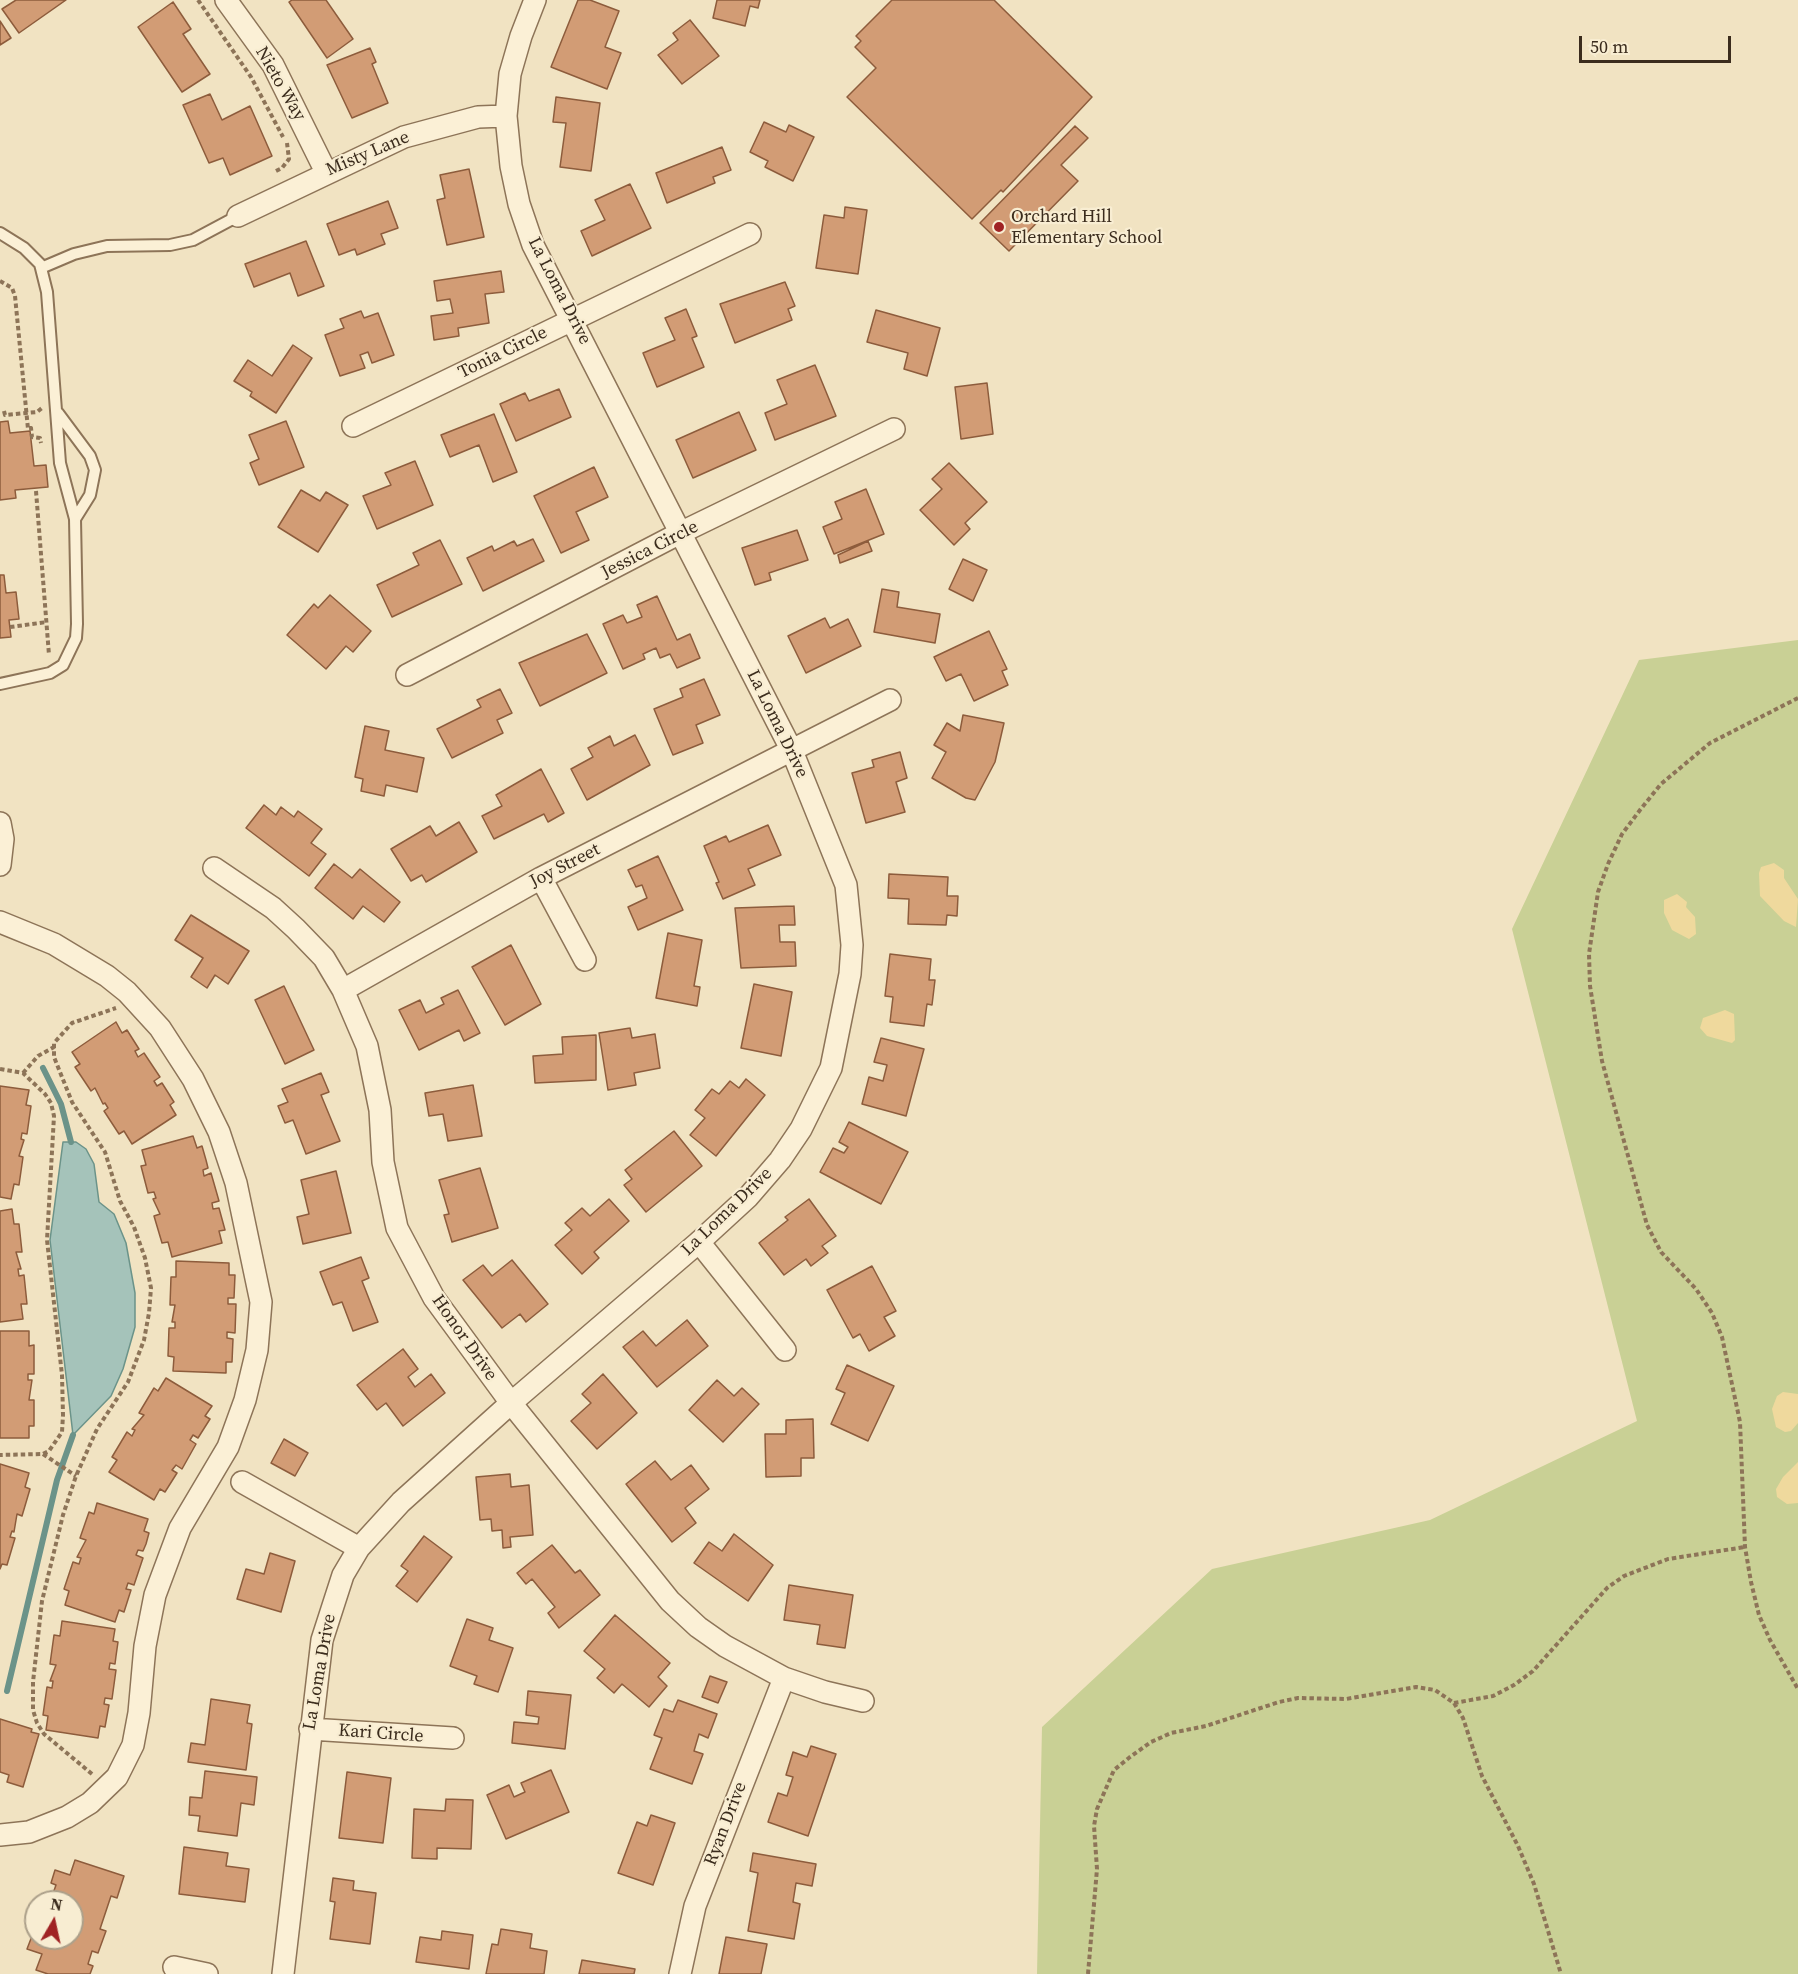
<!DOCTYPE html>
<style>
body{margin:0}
#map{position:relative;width:1798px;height:1974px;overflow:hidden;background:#f1e3c2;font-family:"Source Serif 4",serif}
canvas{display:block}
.north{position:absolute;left:24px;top:1890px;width:60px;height:60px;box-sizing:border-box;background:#f8edd2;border:2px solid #aca08a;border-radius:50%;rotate:9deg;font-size:16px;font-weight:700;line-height:24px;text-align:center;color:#3b2c1d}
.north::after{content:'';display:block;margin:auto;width:21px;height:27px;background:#a02324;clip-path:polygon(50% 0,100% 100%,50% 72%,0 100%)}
.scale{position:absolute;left:1579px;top:36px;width:152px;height:27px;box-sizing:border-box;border:3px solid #3b2c1d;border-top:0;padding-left:8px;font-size:18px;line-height:21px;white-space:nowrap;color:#3b2c1d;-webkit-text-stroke:4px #f8edd2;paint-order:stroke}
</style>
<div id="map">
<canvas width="1798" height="1974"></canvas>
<div class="north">N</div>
<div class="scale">50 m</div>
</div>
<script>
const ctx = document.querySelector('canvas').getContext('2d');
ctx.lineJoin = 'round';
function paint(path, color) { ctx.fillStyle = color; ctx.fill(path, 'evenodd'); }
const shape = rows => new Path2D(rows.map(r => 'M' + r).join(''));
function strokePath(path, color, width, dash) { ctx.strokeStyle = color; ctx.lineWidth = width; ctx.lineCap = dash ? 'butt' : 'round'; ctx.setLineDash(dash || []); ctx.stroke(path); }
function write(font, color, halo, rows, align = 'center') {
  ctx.font = font + ' "Source Serif 4",serif'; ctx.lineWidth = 4.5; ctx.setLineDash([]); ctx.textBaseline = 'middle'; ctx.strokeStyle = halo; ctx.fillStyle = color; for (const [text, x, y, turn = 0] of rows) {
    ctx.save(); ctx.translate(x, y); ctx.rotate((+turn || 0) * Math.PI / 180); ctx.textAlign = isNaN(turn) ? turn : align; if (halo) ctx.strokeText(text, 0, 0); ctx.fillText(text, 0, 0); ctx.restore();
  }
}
paint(shape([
 [1798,640,1798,1974,1037,1974,1042,1727,1212,1569,1430,1520,1637,1421,1512,929,1639,660]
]), '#c9d095');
paint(shape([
 [1774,863,1784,870,1784,878,1798,899,1796,927,1784,921,1760,896,1759,873,1761,867],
 [1677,894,1687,902,1686,907,1695,917,1696,934,1689,939,1672,930,1664,913,1664,900],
 [1725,1010,1734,1014,1735,1040,1732,1043,1707,1036,1700,1028,1703,1018],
 [1783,1392,1798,1394,1798,1423,1791,1431,1785,1432,1776,1427,1772,1409,1777,1396],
 [1798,1462,1798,1503,1787,1504,1777,1497,1776,1489,1783,1477]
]), '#efd99d');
const water = shape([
 [63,1142,76,1142,86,1149,94,1164,99,1202,114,1214,126,1243,135,1293,135,1327,123,1369,111,1396,73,1435,50,1240,63,1142]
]);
paint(water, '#a5c3ba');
strokePath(water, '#6b9389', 1.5);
strokePath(shape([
 [43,1068,61,1104,71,1142],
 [7,1691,57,1480,73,1435]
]), '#6b9389', 6);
const building = shape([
 [16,0,66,0,19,33,2,9,16,0],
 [292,0,326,0,353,39,327,58,289,2,292,0],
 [578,0,590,0,619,11,605,47,621,53,607,89,551,67,578,0],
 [717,0,760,0,758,8,750,6,745,26,713,18,717,0],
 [892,0,994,0,1092,97,1003,192,1001,190,972,219,847,97,876,68,855,47,861,41,856,36,892,0],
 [173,2,191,29,183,34,210,74,182,92,138,27,173,2],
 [690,20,719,56,682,84,658,55,678,40,673,33,690,20],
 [0,21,11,38,0,45,0,21],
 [370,48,376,62,372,64,388,103,352,118,327,65,370,48],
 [210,94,222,120,250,106,272,156,230,175,223,158,209,163,183,105,210,94],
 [556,97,600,103,591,171,560,167,566,123,553,122,556,97],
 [764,122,786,132,789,125,814,137,793,181,765,167,768,161,750,152,764,122],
 [1075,126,1088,138,1061,165,1078,181,1009,251,980,223,1075,126],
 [722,147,731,170,713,177,715,183,667,203,656,173,722,147],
 [469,169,484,237,447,245,437,200,445,198,440,175,469,169],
 [630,184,651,228,592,256,581,231,605,220,595,200,630,184],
 [388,201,398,228,381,234,385,244,357,255,355,249,339,255,327,224,388,201],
 [845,207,867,210,858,274,816,268,824,215,844,218,845,207],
 [306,241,324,286,298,296,290,273,254,287,245,264,306,241],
 [501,271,504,292,485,294,489,323,458,328,459,336,434,340,431,316,453,313,450,299,437,301,434,281,501,271],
 [785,282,795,306,788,309,792,320,735,343,720,304,785,282],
 [686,309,697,336,692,338,704,367,657,387,643,353,675,340,665,318,686,309],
 [876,310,940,328,927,376,904,369,908,353,867,342,876,310],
 [361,311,364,318,378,313,394,355,372,363,368,352,360,355,365,368,340,376,325,335,344,328,340,319,361,311],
 [293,345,312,358,276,413,250,396,252,392,234,381,248,360,272,376,293,345],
 [815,365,836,416,775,440,765,413,787,404,777,380,815,365],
 [987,383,993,434,961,439,955,387,987,383],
 [559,389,571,417,516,441,500,404,525,393,529,401,559,389],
 [739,412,756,450,693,478,676,440,739,412],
 [494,414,517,472,493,482,479,445,450,457,441,435,494,414],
 [8,421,10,433,30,431,34,466,46,465,48,487,15,490,16,498,0,500,0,422,8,421],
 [286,421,304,467,259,485,250,463,259,459,249,435,286,421],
 [415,461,433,505,377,529,363,496,391,485,385,473,415,461],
 [949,463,987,502,965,523,970,529,954,545,920,510,942,489,932,479,949,463],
 [594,467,608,497,576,512,589,540,561,553,534,496,594,467],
 [866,489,884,534,834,554,823,527,842,519,835,502,866,489],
 [301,490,320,501,326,492,348,505,318,552,278,527,301,490],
 [797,530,808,560,769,573,771,580,755,585,742,548,797,530],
 [533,539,544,561,483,591,467,558,492,546,494,551,514,541,517,546,533,539],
 [440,540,462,584,392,617,377,585,419,565,413,553,440,540],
 [868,541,872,551,840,563,838,555,868,541],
 [963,559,987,570,973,601,949,589,963,559],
 [0,575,4,575,6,593,16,592,19,619,9,620,11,637,0,638,0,575],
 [882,589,899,592,897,607,940,614,935,643,874,632,882,589],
 [330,595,371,631,353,652,346,646,326,669,287,635,314,604,318,608,330,595],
 [657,596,677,640,690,634,700,658,677,668,670,654,660,658,656,648,643,654,645,659,623,669,603,624,623,615,627,623,642,617,637,605,657,596],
 [825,618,830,628,848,619,861,646,806,673,788,636,825,618],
 [989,631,1007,669,1002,671,1008,685,974,701,961,674,946,681,934,657,989,631],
 [587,634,607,673,540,706,519,663,587,634],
 [704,679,720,715,696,725,703,743,673,755,654,709,683,697,680,689,704,679],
 [500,689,512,713,497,720,503,733,452,758,437,729,481,707,477,700,500,689],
 [963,715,1004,723,995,762,975,800,966,798,932,778,946,752,934,745,947,723,960,731,963,715],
 [365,726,389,731,385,750,424,758,417,792,386,785,384,796,361,791,363,779,355,777,365,726],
 [635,735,650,765,587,800,571,769,593,757,588,748,610,736,614,746,635,735],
 [900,752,907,778,896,782,905,812,866,823,852,773,874,767,872,760,900,752],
 [541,769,564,813,548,822,544,814,494,839,482,816,502,806,496,795,541,769],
 [264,805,276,815,281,807,294,817,298,811,322,829,311,843,326,854,309,876,246,828,264,805],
 [459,822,477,852,426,882,422,875,411,881,391,849,430,826,436,836,459,822],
 [768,825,781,855,748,869,755,885,723,899,716,883,719,882,704,846,726,836,729,842,768,825],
 [658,856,683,910,638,930,628,907,647,898,642,885,636,887,628,870,658,856],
 [334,864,352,878,360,869,400,902,384,922,363,906,353,919,315,888,334,864],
 [889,874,948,877,947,896,958,896,957,916,947,915,946,925,908,924,909,899,888,898,889,874],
 [794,906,795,925,779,925,780,942,795,942,796,966,741,968,735,908,794,906],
 [191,915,249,951,228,984,215,975,207,988,191,977,203,958,175,940,191,915],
 [668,933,702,940,694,986,700,987,697,1006,656,998,668,933],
 [511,945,541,1004,505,1025,472,967,511,945],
 [890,954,931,959,929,980,935,980,932,1005,927,1004,924,1026,890,1022,893,997,885,996,890,954],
 [754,984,792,992,781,1056,741,1048,754,984],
 [284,986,314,1050,285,1064,255,1000,284,986],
 [458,990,480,1033,464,1041,459,1030,419,1050,399,1010,420,1000,426,1013,444,1004,441,998,458,990],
 [116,1022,122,1033,127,1030,139,1049,135,1051,138,1057,144,1053,160,1077,154,1081,157,1086,162,1083,174,1102,170,1105,176,1115,132,1144,124,1131,119,1134,104,1111,108,1108,105,1103,103,1104,95,1088,91,1091,75,1067,80,1064,72,1052,116,1022],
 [630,1028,632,1038,655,1034,660,1068,634,1073,636,1085,608,1090,599,1033,630,1028],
 [596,1035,596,1080,535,1083,533,1056,563,1054,562,1037,596,1035],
 [881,1038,924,1049,906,1116,862,1104,869,1077,883,1081,887,1065,874,1062,881,1038],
 [321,1073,329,1092,321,1095,340,1141,306,1154,293,1120,285,1123,278,1106,288,1102,282,1089,321,1073],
 [746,1079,765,1095,716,1156,690,1135,705,1118,695,1110,712,1089,719,1094,730,1081,739,1088,746,1079],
 [473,1085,482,1136,448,1141,443,1114,429,1116,425,1093,473,1085],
 [0,1086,29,1090,26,1105,31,1106,27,1134,22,1133,21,1139,24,1140,19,1156,23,1157,19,1185,14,1184,11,1199,0,1197,0,1086],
 [849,1122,908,1152,881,1204,820,1172,833,1148,844,1153,848,1147,839,1142,849,1122],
 [674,1131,702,1166,646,1212,624,1185,632,1179,625,1170,674,1131],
 [193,1136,197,1148,202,1146,206,1160,208,1168,203,1170,204,1176,211,1173,219,1201,212,1203,213,1209,219,1208,225,1230,219,1231,222,1243,172,1257,168,1242,162,1243,154,1216,160,1214,153,1199,156,1198,154,1192,148,1193,141,1166,146,1165,142,1150,193,1136],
 [480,1168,498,1228,452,1242,444,1215,449,1214,439,1180,480,1168],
 [336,1171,351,1233,303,1244,297,1217,309,1214,301,1180,336,1171],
 [609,1199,629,1221,594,1252,599,1258,582,1274,555,1245,572,1230,565,1223,582,1208,590,1216,609,1199],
 [809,1199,836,1236,822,1246,828,1253,811,1266,806,1259,784,1275,759,1243,788,1220,785,1217,809,1199],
 [12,1209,14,1224,19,1224,22,1252,16,1252,21,1269,18,1269,19,1276,24,1275,27,1304,21,1304,23,1319,0,1322,0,1211,12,1209],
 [361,1257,369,1278,362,1281,378,1322,353,1331,342,1302,333,1305,320,1272,361,1257],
 [512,1260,548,1304,526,1322,520,1314,502,1328,463,1280,483,1265,492,1276,512,1260],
 [176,1261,229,1263,229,1275,235,1275,234,1298,228,1298,228,1304,236,1304,235,1333,227,1332,227,1338,233,1339,232,1362,226,1362,226,1373,173,1371,174,1357,168,1356,169,1328,175,1328,175,1322,172,1322,175,1305,170,1305,171,1277,176,1277,176,1261],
 [872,1266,896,1311,884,1317,895,1336,869,1351,860,1334,853,1338,827,1290,872,1266],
 [687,1320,708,1346,657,1387,623,1347,643,1331,656,1346,687,1320],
 [0,1331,29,1331,29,1346,34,1345,34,1374,28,1374,28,1380,32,1380,29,1400,34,1400,34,1426,29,1426,29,1438,0,1438,0,1331],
 [403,1349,418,1369,408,1377,415,1387,431,1374,445,1393,403,1426,386,1403,377,1410,357,1385,403,1349],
 [847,1365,894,1386,868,1441,831,1424,845,1393,836,1389,847,1365],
 [603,1374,637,1413,597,1449,571,1421,591,1403,582,1394,603,1374],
 [166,1378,212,1406,205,1416,210,1419,198,1438,193,1435,190,1440,196,1444,182,1469,176,1465,172,1470,177,1473,165,1492,160,1489,154,1500,109,1472,117,1460,112,1457,127,1432,132,1436,135,1430,132,1429,144,1415,139,1413,154,1388,158,1391,166,1378],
 [717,1380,734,1396,742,1388,759,1404,723,1442,689,1410,717,1380],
 [813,1419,814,1458,801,1458,801,1476,766,1477,765,1434,786,1434,786,1420,813,1419],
 [284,1439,308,1453,295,1476,271,1463,284,1439],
 [655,1461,671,1480,691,1465,709,1489,685,1508,696,1523,672,1542,626,1484,655,1461],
 [0,1464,29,1473,25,1487,30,1489,22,1516,17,1514,14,1532,12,1531,10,1537,15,1538,7,1565,2,1564,0,1569,0,1464],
 [510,1474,511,1487,529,1485,533,1535,510,1537,511,1547,503,1548,502,1530,492,1531,491,1519,480,1520,476,1477,510,1474],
 [97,1503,148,1519,144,1531,149,1533,146,1544,143,1551,138,1550,136,1555,143,1558,134,1585,128,1583,126,1589,131,1590,124,1612,119,1610,115,1622,65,1605,69,1591,64,1589,73,1562,79,1564,81,1558,77,1557,86,1540,80,1538,89,1512,94,1514,97,1503],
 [734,1534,773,1565,748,1601,694,1563,709,1542,722,1551,734,1534],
 [424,1536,452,1557,417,1602,396,1586,408,1571,401,1566,424,1536],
 [552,1545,575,1573,580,1570,600,1595,559,1628,548,1613,555,1607,532,1579,526,1584,517,1573,552,1545],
 [270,1553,295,1561,281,1612,237,1599,246,1569,264,1574,270,1553],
 [789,1585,853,1595,845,1648,817,1644,820,1625,784,1620,789,1585],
 [615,1615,670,1663,658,1677,667,1686,649,1707,622,1684,614,1693,597,1678,605,1669,584,1651,615,1615],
 [467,1619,493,1628,489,1640,513,1648,498,1692,474,1684,477,1676,450,1666,467,1619],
 [62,1621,115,1629,113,1641,118,1642,116,1656,115,1664,110,1663,109,1669,116,1670,112,1699,105,1698,104,1704,109,1705,105,1727,100,1726,98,1738,46,1730,48,1716,43,1715,47,1687,52,1688,53,1681,50,1681,56,1665,50,1664,54,1635,60,1636,62,1621],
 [710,1676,727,1682,718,1703,702,1697,710,1676],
 [528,1691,571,1695,565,1749,512,1743,514,1722,538,1724,539,1717,526,1715,528,1691],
 [211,1699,250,1705,247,1723,252,1724,246,1770,188,1762,191,1743,205,1745,211,1699],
 [678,1700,717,1714,708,1738,699,1734,694,1751,703,1754,692,1784,650,1769,662,1738,654,1735,664,1709,673,1712,678,1700],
 [0,1719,32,1729,31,1732,39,1734,23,1787,7,1782,9,1775,0,1772,0,1719],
 [811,1746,836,1754,808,1836,768,1822,778,1793,787,1796,793,1777,786,1775,793,1752,807,1757,811,1746],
 [551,1770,569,1812,506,1839,487,1795,509,1785,514,1797,525,1792,521,1783,551,1770],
 [205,1771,257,1777,254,1805,241,1803,237,1836,198,1831,200,1816,189,1815,190,1797,202,1798,205,1771],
 [347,1772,391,1778,383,1843,339,1838,347,1772],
 [446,1799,473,1800,471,1849,437,1848,437,1859,412,1858,414,1809,445,1811,446,1799],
 [651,1815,675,1823,653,1885,618,1873,637,1822,647,1826,651,1815],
 [184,1847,228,1853,226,1866,249,1869,245,1902,179,1894,184,1847],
 [753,1853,816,1864,812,1886,796,1883,793,1902,800,1904,794,1939,748,1931,758,1873,750,1871,753,1853],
 [75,1860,124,1876,117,1898,111,1896,100,1929,106,1931,98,1953,92,1951,88,1964,93,1966,90,1974,48,1974,36,1970,42,1954,27,1949,32,1936,72,1938,72,1902,50,1902,56,1885,51,1883,55,1870,70,1875,75,1860],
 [333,1878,354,1881,353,1890,376,1893,370,1944,330,1939,335,1902,330,1901,333,1878],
 [501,1929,532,1934,530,1948,547,1951,544,1974,486,1974,492,1944,498,1945,501,1929],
 [442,1931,473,1935,469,1969,416,1962,420,1937,441,1940,442,1931],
 [726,1937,767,1944,761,1974,719,1974,726,1937],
 [582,1960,635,1969,634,1974,579,1974,582,1960]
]);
paint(building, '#d29c75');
strokePath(building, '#8d5c3c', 1.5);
const lane = shape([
 [0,233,24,248,40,264,47,292,60,463,75,519,77,624,76,638,63,665,50,673,0,684],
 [41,268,74,254,107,246,170,245,193,240,238,216],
 [58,413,90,456,95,470,90,495,75,519]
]);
const street = shape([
 [226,0,273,65,326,172],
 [238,216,404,137,478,117,506,116],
 [353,426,750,234],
 [407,675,682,532,894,429],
 [0,823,3,839,0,865],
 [214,868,273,908,296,929,324,958,343,990,367,1046,380,1110,383,1162,397,1228,434,1298,511,1403,670,1601,698,1627,725,1646,784,1678,825,1692,863,1701],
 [541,878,585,960],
 [0,922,54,944,107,976,127,992,160,1028,193,1079,219,1132,236,1183,261,1302,257,1350,245,1400,228,1447,180,1528,155,1595,145,1646,139,1713,133,1745,117,1777,90,1803,67,1817,29,1832,0,1835],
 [343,990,541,878,890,700],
 [699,1242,785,1350],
 [242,1482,359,1548],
 [310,1729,453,1738],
 [174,1967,207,1974],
 [283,1974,322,1640,343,1575,359,1548,401,1502,511,1403,699,1242,748,1197,780,1160,801,1129,831,1068,850,974,852,945,846,885,792,751,533,245,519,204,511,166,506,116,510,74,521,36,535,0],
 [680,1974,695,1906,784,1678]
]);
strokePath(lane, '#8d7458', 14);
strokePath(street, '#8d7458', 24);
strokePath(shape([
 [198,0,251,77,283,137],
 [276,171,282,168,289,159,287,143],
 [0,281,12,288,15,296,28,429,31,428,32,437,40,438,41,443],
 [4,411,5,415,37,412,42,408],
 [36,491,49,655],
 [10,627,47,622],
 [1798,698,1710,743,1661,784,1640,810,1622,834,1608,864,1598,892,1589,954,1590,986,1602,1061,1647,1225,1661,1252,1696,1289,1712,1313,1722,1337,1740,1422,1745,1547,1751,1582,1759,1615,1770,1640,1798,1689],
 [0,1069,23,1073,45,1094,51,1103,54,1116,47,1240,62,1375,63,1415,62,1432,49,1451,43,1454,0,1455],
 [23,1073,38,1056,54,1047],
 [43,1454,76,1476],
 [1454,1703,1493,1696,1514,1685,1533,1671,1607,1588,1624,1576,1668,1559,1745,1547],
 [92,1774,44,1734,37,1723,33,1710,33,1682,42,1601,63,1515,76,1476,97,1429,128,1382,144,1340,149,1313,151,1288,145,1258,134,1227,120,1201,105,1152,72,1102,54,1057,54,1043,72,1023,116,1008],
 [1088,1974,1097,1869,1094,1826,1097,1809,1114,1770,1130,1757,1151,1742,1171,1733,1206,1726,1279,1702,1298,1698,1346,1699,1416,1687,1435,1690,1454,1703,1463,1718,1482,1776,1518,1846,1534,1884,1561,1974]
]), '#8d7458', 4, [4.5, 3]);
strokePath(lane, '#fbf0d6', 10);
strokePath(street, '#fbf0d6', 21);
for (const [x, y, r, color] of [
 [999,227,6,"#a02324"]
]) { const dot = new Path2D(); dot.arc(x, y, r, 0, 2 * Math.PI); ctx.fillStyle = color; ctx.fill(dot); strokePath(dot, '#f8edd2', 2); }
write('18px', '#3b2c1d', '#f8edd2', [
 ["Nieto Way",280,84,60],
 ["Misty Lane",368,154,-23],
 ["La Loma Drive",559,291,63],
 ["Tonia Circle",503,353,-26],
 ["Jessica Circle",650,550,-27],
 ["La Loma Drive",777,724,64],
 ["Joy Street",565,866,-27],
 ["La Loma Drive",727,1212,-44],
 ["Honor Drive",464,1338,55],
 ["La Loma Drive",320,1672,-80],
 ["Kari Circle",381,1734,4],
 ["Ryan Drive",726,1824,-69]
]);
write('18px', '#3b2c1d', '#f8edd2', [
 ["Orchard Hill",1011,217],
 ["Elementary School",1011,238]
], 'left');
</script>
